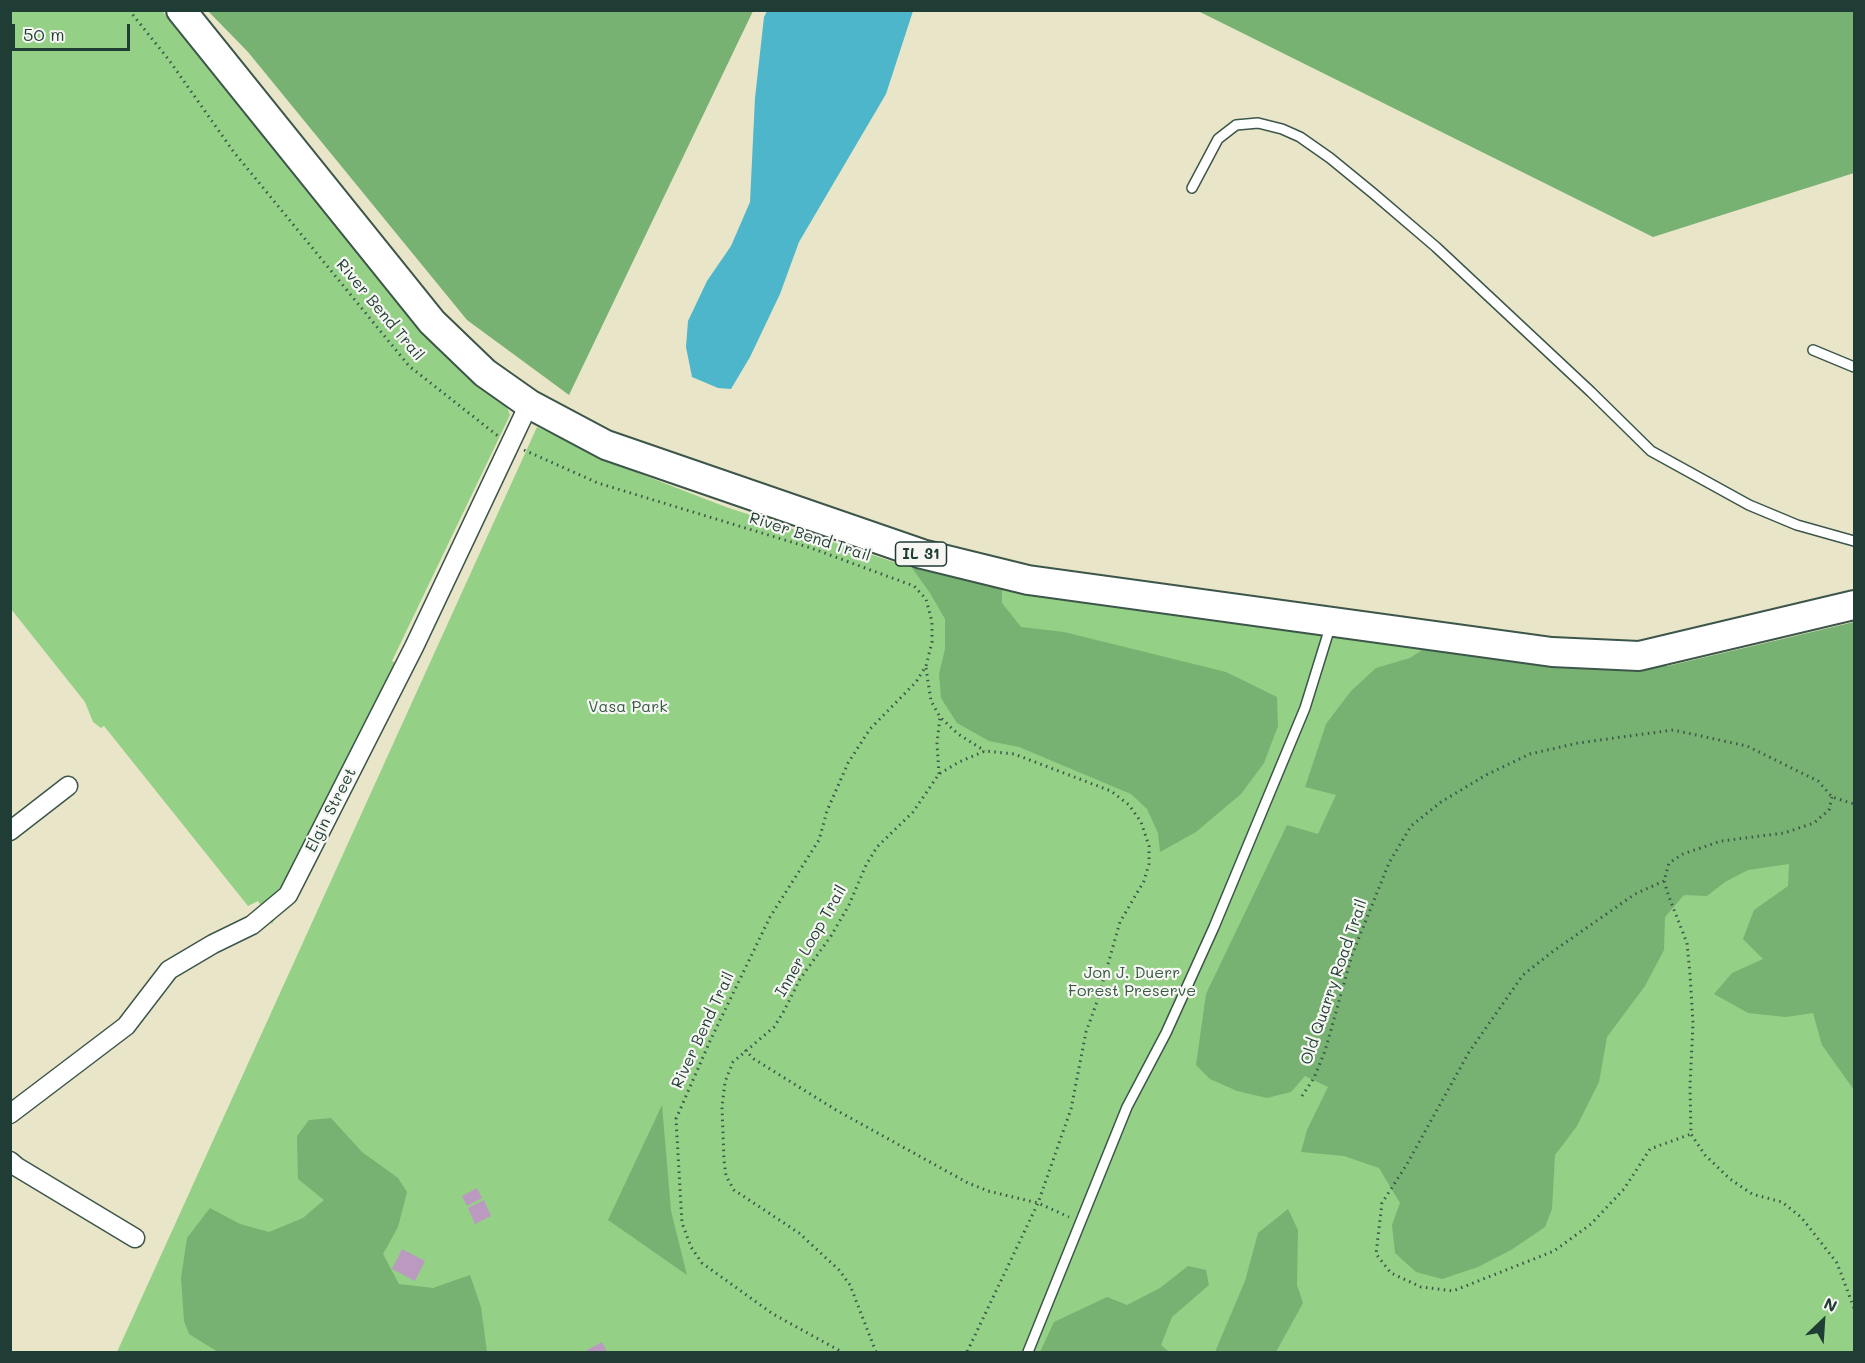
<!DOCTYPE html>
<style>
body{margin:0}
#map{position:relative;width:1865px;height:1363px;overflow:hidden;background:#e9e5c9;font-family:Mali,sans-serif}
canvas{display:block}
.frame{position:absolute;inset:0;border:12px solid #1f3d34;pointer-events:none}
.north{position:absolute;left:1793px;top:1291px;width:60px;height:60px;-webkit-text-stroke:4px #f6f6f2;paint-order:stroke;rotate:25deg;font-size:16px;font-weight:700;line-height:24px;text-align:center;color:#1f3d34}
.north::after{content:'';display:block;margin:auto;width:21px;height:27px;background:#1f3d34;clip-path:polygon(50% 0,100% 100%,50% 72%,0 100%)}
.scale{position:absolute;left:12px;top:24px;width:118px;height:27px;box-sizing:border-box;border:3px solid #1f3d34;border-top:0;padding-left:8px;font-size:18px;line-height:21px;white-space:nowrap;color:#1f3d34;-webkit-text-stroke:4px #f6f6f2;paint-order:stroke}
</style>
<div id="map">
<canvas width="1865" height="1363"></canvas>
<div class="frame"></div>
<div class="north">N</div>
<div class="scale">50 m</div>
</div>
<script>
const ctx = document.querySelector('canvas').getContext('2d');
ctx.lineJoin = 'round';
function paint(path, color) { ctx.fillStyle = color; ctx.fill(path, 'evenodd'); }
const shape = rows => new Path2D(rows.map(r => 'M' + r).join(''));
function strokePath(path, color, width, dash) { ctx.strokeStyle = color; ctx.lineWidth = width; ctx.lineCap = dash ? 'butt' : 'round'; ctx.setLineDash(dash || []); ctx.stroke(path); }
function write(font, color, halo, rows, align = 'center') {
  ctx.font = font + ' Mali,sans-serif'; ctx.lineWidth = 4.5; ctx.setLineDash([]); ctx.textBaseline = 'middle'; ctx.strokeStyle = halo; ctx.fillStyle = color; for (const [text, x, y, turn = 0] of rows) {
    ctx.save(); ctx.translate(x, y); ctx.rotate((+turn || 0) * Math.PI / 180); ctx.textAlign = isNaN(turn) ? turn : align; if (halo) ctx.strokeText(text, 0, 0); ctx.fillText(text, 0, 0); ctx.restore();
  }
}
paint(shape([
 [11,11,162,11,504,400,510,415,392,661,399,665,272,924,258,901,248,906,104,726,101,728,93,722,85,702,11,609],
 [537,427,633,471,726,507,912,568,1002,587,1068,601,1572,666,1668,666,1738,650,1854,704,1854,1352,117,1352]
]), '#94d085');
paint(shape([
 [208,11,753,11,569,395,467,320,248,52],
 [1198,11,1854,11,1854,173,1653,237],
 [912,568,1002,587,1002,603,1021,627,1064,632,1226,672,1277,697,1278,726,1264,763,1241,794,1196,832,1160,852,1158,833,1147,809,1131,794,1019,747,989,741,957,723,941,698,939,674,945,649,945,619,930,593],
 [1854,622,1854,1090,1822,1045,1813,1013,1786,1017,1748,1013,1714,994,1732,973,1763,959,1743,939,1754,910,1788,886,1789,864,1748,870,1725,882,1707,896,1684,895,1665,917,1664,950,1645,986,1607,1037,1599,1082,1577,1126,1555,1155,1552,1209,1545,1227,1511,1250,1478,1267,1442,1279,1416,1272,1395,1253,1392,1225,1400,1203,1379,1168,1344,1156,1301,1152,1307,1130,1328,1087,1305,1076,1291,1092,1267,1098,1237,1091,1210,1079,1196,1065,1206,994,1287,825,1318,834,1336,795,1305,787,1326,724,1351,691,1376,668,1410,658,1427,647,1572,666,1668,666],
 [662,1105,671,1211,687,1275,608,1220],
 [331,1118,362,1152,398,1178,407,1192,398,1227,383,1254,399,1284,433,1288,470,1275,481,1307,487,1352,218,1352,189,1334,184,1321,181,1278,187,1238,210,1208,240,1224,269,1232,303,1218,324,1200,298,1179,297,1136,309,1120],
 [1288,1209,1298,1230,1297,1285,1303,1303,1276,1352,1215,1352,1245,1281,1258,1233],
 [1188,1266,1206,1270,1209,1285,1172,1317,1161,1345,1169,1352,1040,1352,1054,1322,1107,1297,1127,1305,1160,1288]
]), '#77b272');
paint(shape([
 [767,11,913,11,886,94,799,242,780,294,750,357,731,389,718,388,692,377,686,347,688,321,707,281,731,246,750,202,755,98,764,17]
]), '#4db6cb');
paint(shape([
 [477,1188,482,1198,467,1206,462,1196],
 [484,1200,491,1216,475,1224,468,1208],
 [402,1249,425,1261,415,1281,392,1269],
 [602,1342,607,1352,588,1352,587,1350]
]), '#bb9abf');
const lane = shape([
 [1192,188,1218,139,1236,125,1258,123,1282,129,1300,137,1330,158,1374,194,1436,247,1591,392,1651,451,1749,505,1797,525,1854,541],
 [1813,350,1854,367],
 [1028,1352,1127,1107,1166,1033,1214,927,1305,708,1331,624]
]);
const street = shape([
 [10,831,68,786],
 [10,1114,126,1026,169,970,213,944,252,925,288,895,414,647,529,404],
 [10,1161,17,1167,135,1238]
]);
const primary = shape([
 [181,10,432,322,485,373,529,404,606,445,922,554,1028,580,1552,652,1639,656,1854,605]
]);
strokePath(lane, '#3d564a', 12);
strokePath(street, '#3d564a', 21);
strokePath(primary, '#3d564a', 32);
strokePath(shape([
 [129,10,169,60,233,151,409,366,498,436],
 [524,450,598,483,811,548,914,586,926,599,932,622,932,642,926,666,916,682,870,729,848,763,827,811,819,840,770,917,710,1041,676,1119,682,1223,691,1247,702,1263,773,1314,842,1352],
 [926,668,931,701,940,717,958,734,985,751],
 [939,774,937,743,940,717],
 [1832,797,1829,810,1814,823,1784,833,1721,841,1683,854,1669,863,1664,881,1669,897,1687,943,1690,974,1693,1023,1690,1086,1691,1134,1705,1155,1730,1179,1752,1194,1782,1202,1801,1217,1837,1263,1854,1308],
 [1664,881,1635,894,1552,952,1523,975,1469,1052,1407,1164,1382,1203,1376,1254,1391,1273,1421,1287,1453,1291,1554,1251,1591,1224,1624,1189,1650,1149,1691,1134],
 [745,1050,754,1059,836,1110,968,1183,988,1191,1038,1203,1069,1217],
 [1302,1096,1314,1078,1325,1051,1352,955,1389,863,1411,826,1441,802,1486,775,1530,754,1578,743,1673,730,1747,746,1818,781,1832,797,1854,804],
 [876,1352,850,1285,839,1270,799,1233,734,1190,726,1176,724,1160,722,1107,725,1082,733,1062,774,1027,784,1011,800,979,831,936,849,905,866,865,877,847,913,812,939,774,959,762,985,751,1014,754,1111,791,1129,805,1141,822,1149,846,1149,864,1144,881,1120,922,1098,999,1086,1032,1071,1109,1038,1203,967,1352]
]), '#3d564a', 3, [1.5, 4.5]);
strokePath(lane, '#fff', 9);
strokePath(street, '#fff', 18);
strokePath(primary, '#fff', 28);
for (const [x, y, w] of [
 [921,554,51]
]) { const box = new Path2D(); box.roundRect(x - w / 2, y - 12, w, 24, 4.5); ctx.fillStyle = '#f6f6f2'; ctx.fill(box); strokePath(box, '#1f3d34', 1.5); }
write('bold 15px', '#1f3d34', null, [
 ["IL 31",921,554]
]);
write('16px', '#1f3d34', '#f6f6f2', [
 ["River Bend Trail",380,310,50],
 ["River Bend Trail",810,537,18],
 ["Elgin Street",331,810,-63],
 ["Inner Loop Trail",811,941,-60],
 ["Old Quarry Road Trail",1334,982,-71],
 ["River Bend Trail",703,1030,-65]
]);
write('16px', '#365a44', '#f6f6f2', [
 ["Vasa Park",628,707],
 ["Jon J. Duerr",1132,973],
 ["Forest Preserve",1132,991]
]);
</script>
